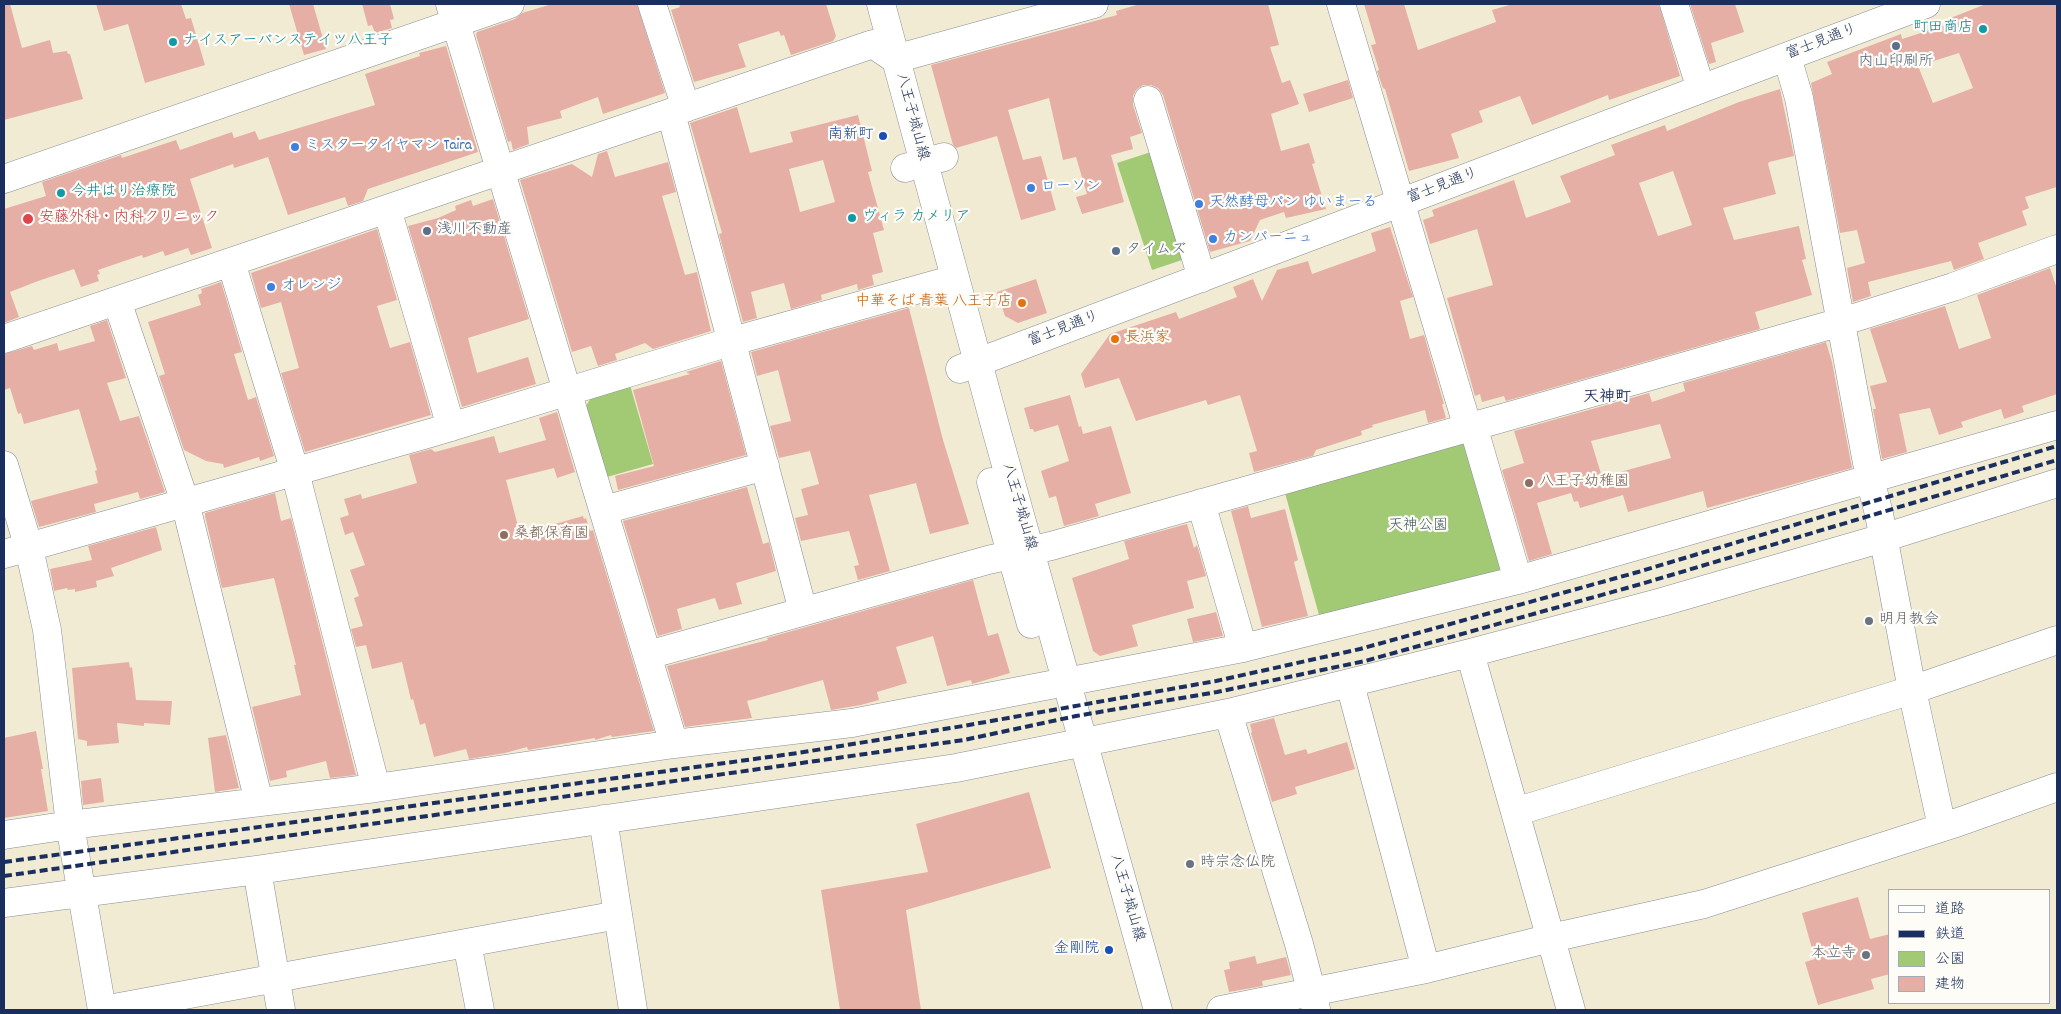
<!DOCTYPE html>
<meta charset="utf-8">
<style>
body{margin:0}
#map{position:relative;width:2061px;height:1014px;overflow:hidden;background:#f2ebd3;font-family:Dekko,"Klee One",sans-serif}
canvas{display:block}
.frame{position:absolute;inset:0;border:5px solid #1b2f5e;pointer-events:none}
.legend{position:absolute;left:1888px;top:889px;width:162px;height:115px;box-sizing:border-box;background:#fdfcf7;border:1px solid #a3aaba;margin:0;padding:6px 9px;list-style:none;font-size:15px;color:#1b2f5e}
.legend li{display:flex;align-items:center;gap:10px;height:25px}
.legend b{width:25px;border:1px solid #a3aaba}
</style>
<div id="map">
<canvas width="2061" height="1014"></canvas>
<div class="frame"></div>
<ul class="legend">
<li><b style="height:6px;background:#fff"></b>道路</li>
<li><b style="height:6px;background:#1b2f5e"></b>鉄道</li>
<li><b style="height:14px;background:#a2c974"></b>公園</li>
<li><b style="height:14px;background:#e6afa5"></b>建物</li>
</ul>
</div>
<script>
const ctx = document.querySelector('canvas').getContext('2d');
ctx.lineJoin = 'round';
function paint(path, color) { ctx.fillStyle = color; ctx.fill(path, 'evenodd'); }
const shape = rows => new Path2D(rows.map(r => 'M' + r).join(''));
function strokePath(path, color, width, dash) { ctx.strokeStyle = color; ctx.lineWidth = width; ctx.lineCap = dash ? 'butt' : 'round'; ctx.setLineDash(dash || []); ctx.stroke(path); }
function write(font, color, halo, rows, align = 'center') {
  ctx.font = font + ' Dekko,"Klee One",sans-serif'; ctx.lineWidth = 4.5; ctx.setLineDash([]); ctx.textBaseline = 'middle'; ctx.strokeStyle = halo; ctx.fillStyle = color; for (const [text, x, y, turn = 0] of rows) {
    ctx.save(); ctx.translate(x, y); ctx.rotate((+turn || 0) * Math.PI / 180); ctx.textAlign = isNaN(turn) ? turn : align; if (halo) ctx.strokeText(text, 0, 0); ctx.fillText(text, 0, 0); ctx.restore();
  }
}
paint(shape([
 [1151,152,1185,259,1152,270,1117,163],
 [630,385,653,464,607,477,586,406,592,396],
 [1464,442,1506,569,1321,622,1285,493]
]), '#a2c974');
paint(shape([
 [4,4,10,4,22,48,50,40,53,53,67,51,68,54,70,54,83,99,4,120],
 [96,4,181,4,186,19,191,18,205,65,145,83,128,24,104,31],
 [289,4,313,4,326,49,304,55],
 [362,4,390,4,394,19,390,20,392,28,375,33,372,25,368,26],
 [552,4,637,4,665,93,603,114,598,97,560,111,562,118,527,127,529,144,513,150,511,141,508,142,476,35,477,32,515,19,522,13],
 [679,4,826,4,836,36,833,41,791,55,784,35,781,36,779,31,738,44,746,67,694,82,671,10,680,7],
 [1140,4,1268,4,1279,45,1270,47,1282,83,1290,80,1299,104,1271,114,1281,151,1309,143,1315,163,1312,164,1326,209,1286,218,1284,212,1260,220,1250,241,1210,252,1163,95,1158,88,1151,85,1143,85,1136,90,1133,96,1133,105,1142,133,1130,137,1133,149,1111,155,1124,202,1082,214,1076,197,1087,194,1076,157,1063,160,1049,98,1008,110,1023,160,1041,156,1056,210,1021,220,997,136,956,148,953,145,931,65,1117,15,1116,11],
 [1364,4,1404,4,1418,50,1496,22,1492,10,1513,4,1659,4,1680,76,1609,100,1608,95,1532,125,1520,96,1479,111,1483,122,1451,134,1459,158,1409,171,1385,89,1383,88,1377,71,1379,70,1371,45,1376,44],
 [1690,4,1735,4,1744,32,1711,43,1716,62,1709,64],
 [1986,4,2057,4,2057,187,2025,197,2029,208,2022,211,2027,225,1978,243,1984,259,1954,270,1951,261,1868,282,1871,296,1853,302,1847,268,1865,263,1857,230,1840,233,1811,83,1832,74,1827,62,1901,34,1902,39,1949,24,1948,19],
 [1959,53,1973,88,1933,103,1918,66],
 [446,46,478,152,368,189,363,201,348,206,345,197,288,215,268,157,234,168,233,164,190,179,212,248,191,255,188,248,165,256,163,251,143,258,142,255,98,270,100,274,97,275,99,281,81,287,74,269,38,281,10,292,19,317,4,323,4,209,46,196,42,182,121,155,122,158,176,140,180,150,232,132,234,138,255,131,259,140,375,105,365,74,420,56,419,53],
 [1348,80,1353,98,1309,112,1303,94],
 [1780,89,1794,156,1769,162,1768,164,1776,194,1723,208,1734,240,1799,226,1806,259,1802,260,1812,295,1755,312,1760,329,1506,401,1504,396,1482,402,1480,394,1475,396,1447,298,1493,285,1477,229,1430,244,1423,220,1434,216,1432,210,1514,180,1526,218,1571,202,1560,176,1615,155,1611,145,1665,125,1667,131,1739,102],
 [1673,171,1692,225,1658,236,1639,183],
 [737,107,750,153,793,142,790,132,858,115,872,171,868,172,884,230,873,233,883,272,872,275,874,285,858,290,857,284,821,295,822,300,791,309,784,283,751,292,757,318,743,322,719,234,722,233,690,123],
 [823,160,835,202,800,212,789,169],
 [607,151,615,177,668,162,676,192,662,196,685,275,697,272,711,331,653,349,645,343,615,354,617,360,598,366,591,346,572,352,520,180,572,164,592,177,598,154],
 [493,199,529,319,468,338,477,373,528,357,536,384,462,407,408,226,438,218,456,210,455,206,471,200,473,206],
 [1390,227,1413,297,1400,301,1410,339,1424,335,1444,404,1442,404,1446,418,1428,423,1425,410,1372,425,1373,427,1361,431,1362,435,1316,450,1313,456,1254,472,1249,453,1257,451,1240,395,1208,405,1206,400,1136,421,1119,378,1085,388,1081,374,1110,334,1176,312,1179,319,1237,297,1233,287,1253,279,1262,301,1277,270,1308,261,1312,274,1376,251,1371,233],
 [377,229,397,300,377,306,390,348,410,342,431,415,305,452,281,373,299,368,281,302,261,308,251,273],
 [2050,268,2057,289,2057,394,2022,406,2024,412,2004,419,2001,409,1961,422,1963,427,1939,435,1930,408,1899,414,1907,452,1882,459,1873,409,1876,409,1870,386,1887,382,1870,329,1945,306,1959,349,1991,338,1977,295],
 [1036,279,1047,313,1018,323,1005,316,997,292],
 [221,282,242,352,234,354,248,400,256,397,274,456,260,461,259,457,224,468,223,464,206,461,184,450,159,376,165,374,148,322,201,305,198,295,202,293,201,289],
 [909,308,943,440,969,524,930,534,916,483,869,495,890,571,858,580,854,566,859,565,849,531,801,541,795,518,808,515,801,489,819,484,810,451,779,458,770,426,791,421,778,370,757,376,751,352],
 [107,320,126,378,107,383,120,421,139,416,165,492,140,499,138,492,94,504,96,512,39,527,31,501,98,483,95,471,97,470,79,409,24,424,21,413,18,414,10,388,4,390,4,354,32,346,34,350,57,343,59,351,95,341,90,326],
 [1826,342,1832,362,1852,468,1707,508,1703,491,1628,512,1623,495,1580,508,1578,501,1574,502,1571,493,1537,503,1552,554,1529,561,1502,470,1524,463,1514,431,1649,393,1652,402,1685,391,1683,383],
 [1660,424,1671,458,1602,477,1591,441],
 [721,361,746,455,618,490,615,476,654,466,633,390,690,374,686,372],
 [1070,395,1079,427,1081,426,1083,434,1111,426,1131,493,1095,504,1099,516,1064,526,1056,496,1049,498,1041,471,1069,461,1058,425,1034,432,1033,429,1030,429,1024,408],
 [557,412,575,472,557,478,554,468,506,480,520,534,583,516,584,519,586,518,590,531,593,530,654,731,612,737,611,735,595,740,595,738,528,750,527,747,505,753,469,759,466,749,434,757,425,723,420,725,413,699,411,700,402,662,372,669,366,645,356,647,351,629,363,626,354,598,359,596,350,570,365,565,353,532,345,535,340,518,349,515,344,499,361,494,362,499,417,483,409,455,431,449,435,452,494,436,499,453,546,440,539,418],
 [747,487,763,544,769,542,776,571,736,583,742,604,719,610,715,598,677,609,682,629,658,636,623,521],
 [275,493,281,521,291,518,356,775,330,778,326,761,286,771,287,777,270,781,252,707,301,695,294,665,296,665,274,578,222,588,205,516,205,513],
 [1248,506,1251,518,1285,509,1298,560,1294,562,1308,616,1262,627,1231,511],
 [1187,524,1194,548,1197,545,1206,576,1187,581,1194,608,1132,625,1138,646,1100,656,1093,651,1072,578,1129,559,1124,541],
 [156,527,162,550,111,568,114,576,96,581,97,587,75,592,75,589,68,590,67,588,54,591,50,569,92,560,88,546],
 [973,580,988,636,998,633,1010,673,972,684,971,680,947,686,933,636,896,647,907,683,877,692,879,700,861,705,831,710,823,680,747,701,752,718,685,727,667,666,768,640,767,638],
 [1216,612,1223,636,1193,642,1187,619],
 [129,662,130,668,132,667,136,700,172,701,170,725,144,723,144,726,117,723,119,743,87,746,87,741,78,739,72,668],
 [1274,718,1285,755,1306,749,1308,754,1347,742,1355,769,1295,787,1297,794,1272,802,1251,733,1252,732,1250,724],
 [36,731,43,769,41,769,48,811,4,818,4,738],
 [226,735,239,788,215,792,208,738],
 [101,778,104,802,83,805,81,781],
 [1029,792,1051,868,906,910,921,1010,840,1010,821,890,928,872,916,824],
 [1858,897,1870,939,1890,934,1890,974,1871,979,1874,989,1818,1005,1805,962,1815,959,1802,913],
 [1255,956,1257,964,1286,957,1291,975,1262,981,1263,986,1229,992,1224,970,1230,969,1229,962]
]), '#e6afa5');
const minor = shape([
 [450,4,674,744],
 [652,4,686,108],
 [1341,4,1468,428],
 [1674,4,1701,89],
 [1787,57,1799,98,1870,479,1879,514,1912,690,1942,827],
 [1148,100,1202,278],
 [671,113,803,611],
 [905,168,944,157],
 [4,179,510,4],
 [387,209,451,427],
 [231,262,295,472,376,788],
 [117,301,185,502,259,802],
 [4,339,873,44,895,59,1094,4],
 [960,369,1926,4],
 [1473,426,1518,580],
 [4,465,29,548,47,630,70,825,102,1010],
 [1201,503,1243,648],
 [604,510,765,466],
 [4,554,434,432,733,341,955,279],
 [1470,653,1571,1010],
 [648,655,988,560,1051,546,1841,322,1953,287,2057,249],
 [1350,684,1426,969],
 [1228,713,1299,944,1316,1009],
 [1515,812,1912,690,2057,640],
 [603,819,633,1010],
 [4,835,70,825,376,788,674,744,852,723,1243,648,1518,580,2057,425],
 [257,870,281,1010],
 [4,903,257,870,956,768,1228,713,1470,653,1662,602,1883,538,2057,483],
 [467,943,480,1010],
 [103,1010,618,915],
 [1221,1010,1426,969,1551,938,1704,904,1953,824,2057,787]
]);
const major = shape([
 [881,4,996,429,1158,1010],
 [991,482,1031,624]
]);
strokePath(minor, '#868d98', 29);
strokePath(major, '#868d98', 29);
strokePath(minor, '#fff', 28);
strokePath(major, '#fff', 28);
strokePath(shape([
 [4,862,798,753,963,726,1216,681,1360,649,1638,572,2057,446],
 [4,876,964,740,1076,716,1217,692,1365,661,1641,584,2057,460]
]), '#1b2f5e', 4, [8, 4]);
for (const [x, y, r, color] of [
 [1983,29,5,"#0f9aa8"],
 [173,42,5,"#0f9aa8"],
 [1896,46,5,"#5c6f8a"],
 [883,136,5,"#1a4fb4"],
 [295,147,5,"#3f7fe0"],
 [1031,188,5,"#3f7fe0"],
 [61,193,5,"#0f9aa8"],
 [1199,204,5,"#3f7fe0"],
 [852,218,5,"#0f9aa8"],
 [28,219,6,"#e0444e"],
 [427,231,5,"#5c6f8a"],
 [1213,239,5,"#3f7fe0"],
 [1116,251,5,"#5c6f8a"],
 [271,287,5,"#3f7fe0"],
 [1022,303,5,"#e8710a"],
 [1115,339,5,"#e8710a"],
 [1529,483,5,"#8d6e63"],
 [504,535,5,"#8d6e63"],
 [1869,621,5,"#6b7280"],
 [1190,864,5,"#6b7280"],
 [1109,950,5,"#1a4fb4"],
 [1866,955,5,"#6b7280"]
]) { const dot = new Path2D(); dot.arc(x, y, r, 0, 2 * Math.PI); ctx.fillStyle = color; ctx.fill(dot); strokePath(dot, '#fdfcf7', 2); }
write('15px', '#0d838f', '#fdfcf7', [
 ["町田商店",1973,29,"right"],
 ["ナイスアーバンステイツ八王子",183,42],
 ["今井はり治療院",71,193],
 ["ヴィラ カメリア",862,218]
], 'left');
write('15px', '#1b2f5e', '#fdfcf7', [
 ["富士見通り",1822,43,-21],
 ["八王子城山線",911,117,75],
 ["富士見通り",1443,187,-21],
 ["富士見通り",1064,330,-21],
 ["八王子城山線",1018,507,74],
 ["八王子城山線",1126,898,74]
]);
write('15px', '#4e5e75', '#fdfcf7', [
 ["内山印刷所",1896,63,"center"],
 ["浅川不動産",437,231],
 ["タイムズ",1126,251]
], 'left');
write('15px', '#164399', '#fdfcf7', [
 ["南新町",873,136],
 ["金剛院",1099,950]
], 'right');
write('15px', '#366cbe', '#fdfcf7', [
 ["ミスタータイヤマン Taira",305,147],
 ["ローソン",1041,188],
 ["天然酵母パン ゆいまーる",1209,204],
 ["カンパーニュ",1223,239],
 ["オレンジ",281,287]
], 'left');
write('15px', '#be3a42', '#fdfcf7', [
 ["安藤外科・内科クリニック",39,219]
], 'left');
write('15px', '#c56008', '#fdfcf7', [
 ["中華そば 青葉 八王子店",1012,303],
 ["長浜家",1125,339,"left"]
], 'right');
write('15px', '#785e54', '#fdfcf7', [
 ["八王子幼稚園",1539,483],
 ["桑都保育園",514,535]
], 'left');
write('15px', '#445d65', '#fdfcf7', [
 ["天神公園",1418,527]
]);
write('15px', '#5b616d', '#fdfcf7', [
 ["明月教会",1879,621],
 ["時宗念仏院",1200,864],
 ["本立寺",1856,955,"right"]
], 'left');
write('bold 16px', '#1b2f5e', '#fdfcf7', [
 ["天神町",1607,399]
]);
</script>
